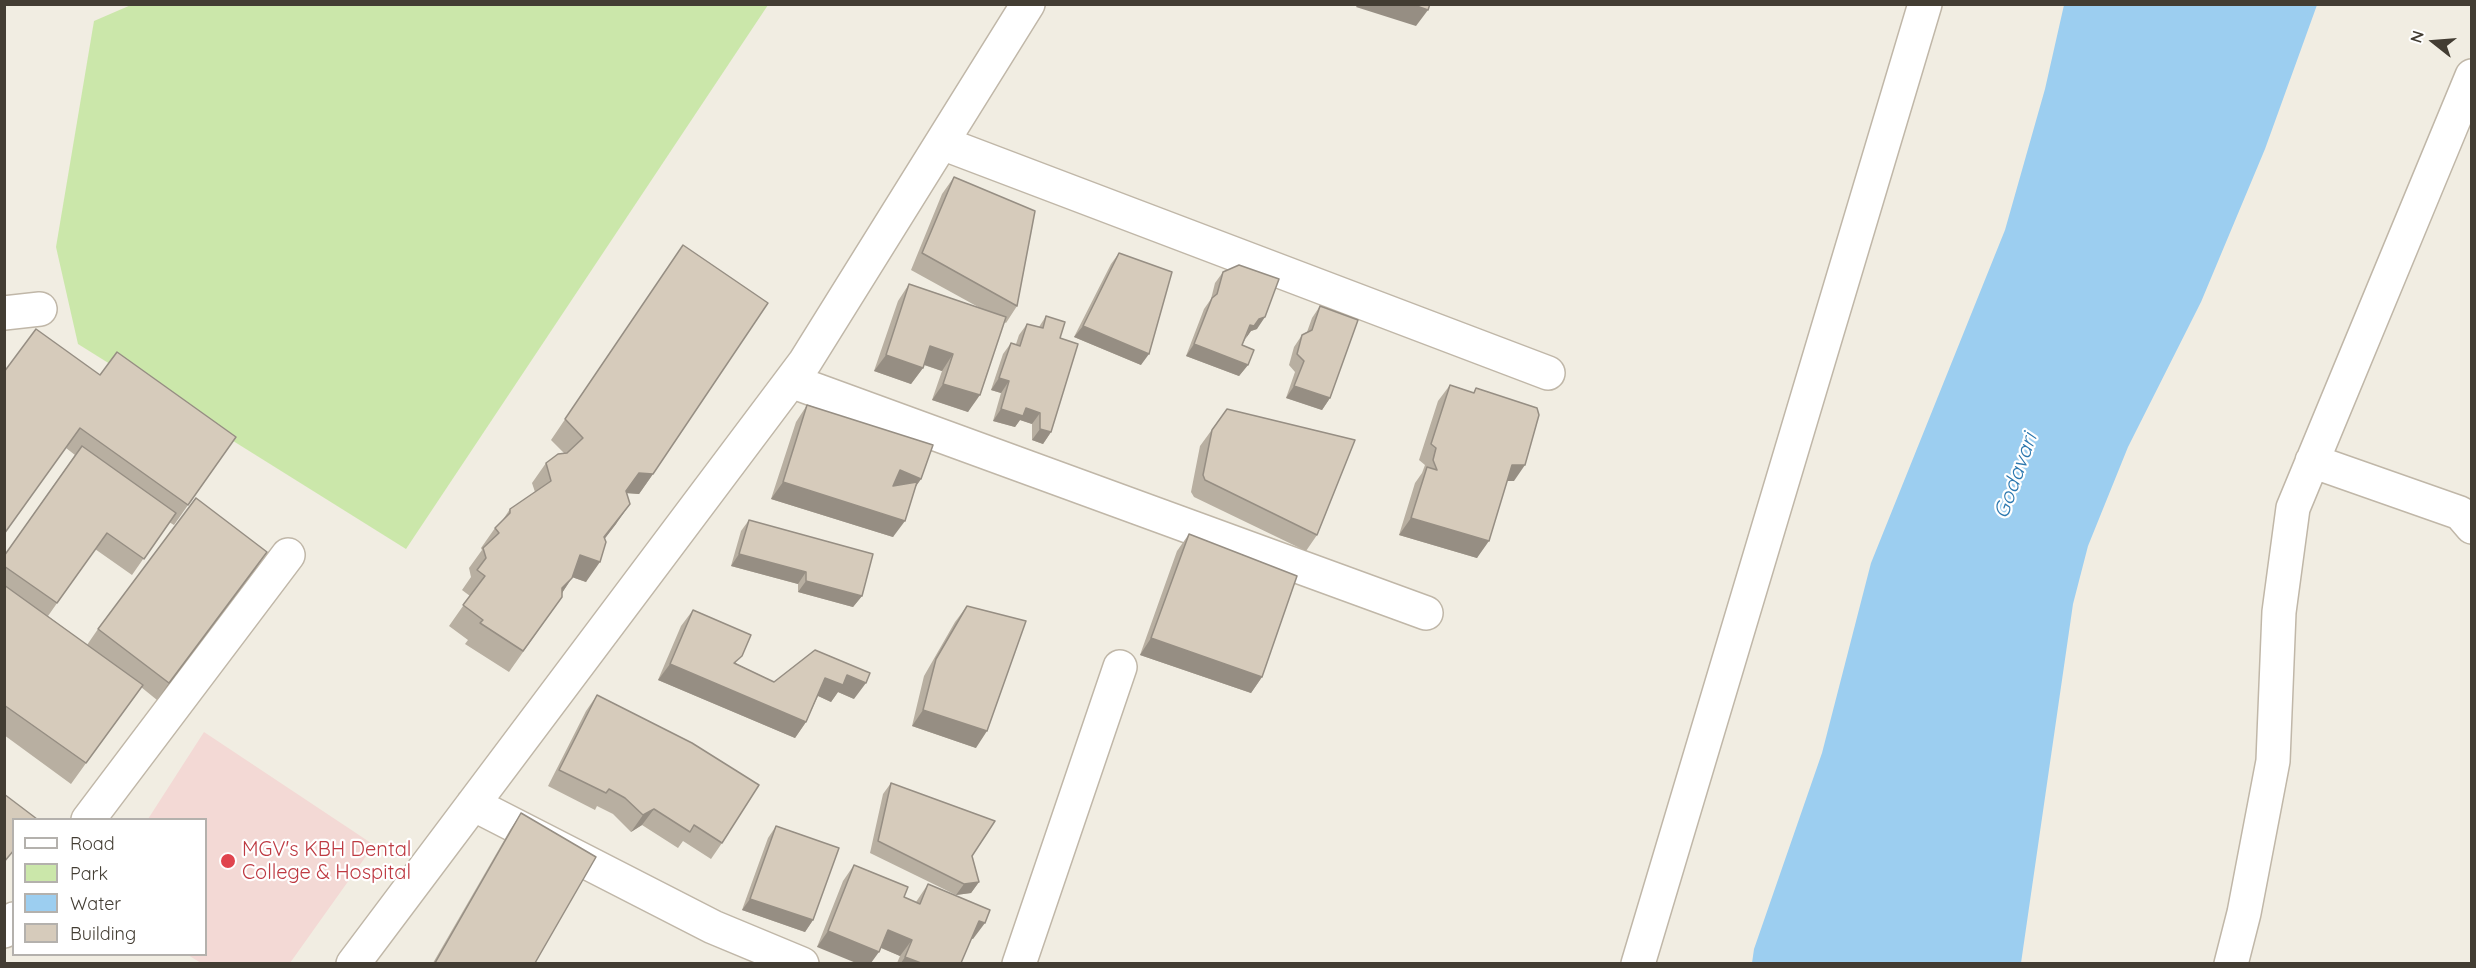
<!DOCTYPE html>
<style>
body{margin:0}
#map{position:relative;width:2476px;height:968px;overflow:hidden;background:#f1ede2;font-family:Quicksand,sans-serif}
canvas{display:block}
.frame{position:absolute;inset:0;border:6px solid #433d33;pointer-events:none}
.legend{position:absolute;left:12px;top:818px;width:195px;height:138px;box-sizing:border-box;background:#fff;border:2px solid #b4b1ad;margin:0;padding:8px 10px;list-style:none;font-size:18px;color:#433d33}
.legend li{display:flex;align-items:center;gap:12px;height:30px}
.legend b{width:30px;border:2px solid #b4b1ad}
.north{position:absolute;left:2404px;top:12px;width:60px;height:60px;-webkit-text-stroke:4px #fff;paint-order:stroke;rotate:287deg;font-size:16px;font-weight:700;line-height:24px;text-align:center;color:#433d33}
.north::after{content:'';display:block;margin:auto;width:21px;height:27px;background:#433d33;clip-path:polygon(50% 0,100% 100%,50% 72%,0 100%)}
</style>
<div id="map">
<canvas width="2476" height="968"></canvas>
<div class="frame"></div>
<ul class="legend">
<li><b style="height:8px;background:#fff"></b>Road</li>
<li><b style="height:16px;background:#cbe7aa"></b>Park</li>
<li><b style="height:16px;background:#9ccef0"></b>Water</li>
<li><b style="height:16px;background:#d6cbbb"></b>Building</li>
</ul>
<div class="north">N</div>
</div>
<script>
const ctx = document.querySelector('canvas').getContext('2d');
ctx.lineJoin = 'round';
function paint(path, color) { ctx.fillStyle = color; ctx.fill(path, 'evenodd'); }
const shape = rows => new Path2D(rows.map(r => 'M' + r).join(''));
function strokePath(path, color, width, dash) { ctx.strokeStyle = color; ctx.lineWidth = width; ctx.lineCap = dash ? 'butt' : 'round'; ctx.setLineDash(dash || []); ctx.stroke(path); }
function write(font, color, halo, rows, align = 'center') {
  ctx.font = font + ' Quicksand,sans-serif'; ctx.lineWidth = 4.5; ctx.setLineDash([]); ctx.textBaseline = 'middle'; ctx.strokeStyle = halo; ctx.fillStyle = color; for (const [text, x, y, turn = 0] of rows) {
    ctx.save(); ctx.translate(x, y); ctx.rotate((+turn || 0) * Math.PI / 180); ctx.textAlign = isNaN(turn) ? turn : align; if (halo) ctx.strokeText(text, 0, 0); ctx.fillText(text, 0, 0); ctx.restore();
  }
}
paint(shape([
 [204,732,374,845,290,963,201,963,188,955,206,954,206,820,148,819]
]), '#f3d9d5');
paint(shape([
 [131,5,768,5,406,549,78,344,56,247,94,21]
]), '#cbe7aa');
paint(shape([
 [2064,5,2317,5,2265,149,2201,302,2128,447,2088,546,2073,604,2021,963,1752,963,1754,949,1822,753,1871,563,2005,230,2045,89]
]), '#9ccef0');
const minor = shape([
 [942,143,1548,373],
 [4,313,40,309],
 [791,381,1426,613],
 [2312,461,2460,513,2472,527],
 [473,804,713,927,802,964],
 [88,820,288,555],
 [4,931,14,919],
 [353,964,805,362,1028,4],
 [1019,964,1120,667],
 [2231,964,2244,913,2273,761,2279,612,2293,508,2472,76]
]);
const tertiary = shape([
 [1638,964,1925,4]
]);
strokePath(minor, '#c0b7a8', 36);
strokePath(tertiary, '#c0b7a8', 36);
strokePath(minor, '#fff', 33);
strokePath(tertiary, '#fff', 33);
paint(shape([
 [954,177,1017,306,1006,323,1004,322,968,412,932,400,942,371,924,365,923,368,911,384,874,371,898,301,909,284,980,308,911,270,942,194],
 [1119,253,1141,365,1074,337,1111,264],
 [669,266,653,474,639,494,627,493,616,524,604,539,586,582,572,577,562,593,562,597,509,672,465,644,468,640,449,626,470,596,462,590,471,577,469,568,482,550,481,548,495,528,502,521,510,509,535,492,532,483,546,463,564,453,551,440],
 [1223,272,1257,329,1251,331,1246,338,1242,345,1248,365,1239,376,1186,356,1204,309,1211,299,1215,283],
 [1320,306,1330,398,1322,410,1286,398,1295,372,1289,365,1294,347,1302,335,1307,332,1312,318],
 [1046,316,1060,338,1051,432,1043,444,1032,440,1032,424,1020,420,1015,427,993,421,1001,393,991,390,1003,354,1011,343,1016,344,1019,335,1027,324,1039,327],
 [100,375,236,437,174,525,169,522,132,575,95,549,48,616,87,645,98,629,256,568,157,700,141,687,71,784,4,735,4,556,75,455,66,448],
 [1450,385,1473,393,1476,388,1514,481,1507,481,1477,558,1399,535,1415,483,1422,473,1425,465,1419,460,1438,401],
 [807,405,921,479,915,487,893,537,771,499,796,422],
 [1227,409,1317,535,1306,551,1194,497,1191,492,1200,446],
 [749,520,862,596,853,607,798,592,798,584,731,566,741,531],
 [1189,534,1262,677,1251,693,1140,655,1177,551],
 [967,606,976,748,912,726,924,676,955,622],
 [693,610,737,664,774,682,815,650,854,699,838,692,831,702,818,696,806,722,795,738,658,680,681,626],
 [597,695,722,843,711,859,683,841,678,848,642,825,631,832,613,814,597,806,595,810,548,786,586,711],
 [891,783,972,856,979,882,971,893,956,895,870,853,883,794],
 [521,813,535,963,433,963,510,830],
 [776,826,813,920,805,932,742,910,768,838],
 [854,865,904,897,916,902,928,884,973,939,971,939,961,963,897,963,900,956,881,948,817,947,843,881]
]), '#b8afa1');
paint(shape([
 [1358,4,1411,4,1428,10,1416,26,1356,7],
 [1265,317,1257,329,1251,331,1246,338,1250,325,1259,319],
 [1083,326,1149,354,1141,365,1074,337],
 [1194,344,1248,365,1239,376,1186,356],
 [930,346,953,354,942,371,919,363],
 [886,355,923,368,911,384,874,371],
 [999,378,1009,381,1001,393,991,390],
 [943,384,980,395,968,412,932,400],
 [1294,386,1330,398,1322,410,1286,398],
 [1026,408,1040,413,1032,424,1020,420,1015,427,993,421,1001,409],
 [1040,429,1051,432,1043,444,1032,440],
 [1512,465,1525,465,1514,481,1501,481],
 [900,470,921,479,910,495,888,486],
 [639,473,653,474,639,494,625,493],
 [783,482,905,521,893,537,771,499],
 [630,504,616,524,590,558,604,537],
 [1411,518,1489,541,1477,558,1399,535],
 [267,552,256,568,157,700,169,683],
 [739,554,806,572,798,584,731,566],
 [580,555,600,562,586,582,566,575],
 [572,578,558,599,562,588],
 [806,581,862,596,853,607,798,592],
 [1151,638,1262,677,1251,693,1140,655],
 [670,664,806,722,795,738,658,680],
 [847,675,866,683,854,699,838,692,831,702,814,694,825,678],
 [923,710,987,731,976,748,912,726],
 [654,809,642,825,631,832,643,815],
 [979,882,971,893,956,895,964,884],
 [750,899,813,920,805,932,742,910],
 [979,921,985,923,973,939,967,937],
 [888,930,912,940,900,956,877,946],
 [828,931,879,952,871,963,856,963,817,947],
 [905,957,921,963,901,963]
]), '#968e83');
const building = shape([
 [1411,4,1430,4,1428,10,1411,4],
 [954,177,1035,211,1017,306,922,253,954,177],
 [683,245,768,303,653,474,639,473,626,491,630,504,604,537,606,542,600,562,580,555,572,578,562,588,562,597,523,651,480,623,483,620,463,605,485,576,477,570,486,558,483,548,499,533,495,528,510,513,510,509,551,481,546,463,558,454,567,453,583,438,565,419,683,245],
 [1119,253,1172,272,1149,354,1083,326,1119,253],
 [1239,265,1279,279,1265,317,1259,319,1254,326,1250,325,1242,345,1254,350,1248,365,1194,344,1212,298,1217,294,1223,272,1239,265],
 [909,284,1006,317,980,395,943,384,953,354,930,346,923,368,886,355,909,284],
 [1320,306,1358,320,1330,398,1294,386,1304,361,1297,354,1302,335,1312,330,1320,306],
 [1046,316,1065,322,1060,338,1078,344,1051,432,1040,429,1040,413,1026,408,1023,416,1001,409,1009,381,999,378,1011,343,1020,346,1027,324,1043,328,1046,316],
 [36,329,100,375,117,352,236,437,188,505,80,428,4,534,4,372,36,329],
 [1450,385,1474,393,1476,388,1537,408,1539,415,1525,465,1512,465,1489,541,1411,518,1427,467,1437,470,1433,460,1436,448,1431,444,1450,385],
 [807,405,933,445,921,479,900,470,893,486,917,482,905,521,783,482,807,405],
 [1227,409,1355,440,1317,535,1205,480,1203,475,1212,430,1227,409],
 [82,446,176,513,144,559,107,533,57,603,4,566,4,556,82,446],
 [196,498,267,552,169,683,98,629,196,498],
 [749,520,873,554,862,596,806,581,806,572,739,554,749,520],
 [1189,534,1297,576,1262,677,1151,638,1189,534],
 [4,585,143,685,86,763,4,705,4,585],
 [967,606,1026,621,987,731,923,710,936,659,967,606],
 [693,610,751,635,742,656,734,663,774,682,815,650,870,673,866,683,847,675,843,685,825,678,806,722,670,664,693,610],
 [597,695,692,743,759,785,722,843,694,825,690,832,654,809,643,815,625,798,609,789,606,793,559,770,597,695],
 [891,783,995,821,972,856,979,882,964,884,878,841,891,783],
 [4,794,37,819,14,819,14,850,4,862,4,794],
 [521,813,596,857,535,963,435,963,521,813],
 [776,826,839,848,813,920,750,899,776,826],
 [854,865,908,887,904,897,920,904,928,884,990,910,985,923,979,921,961,963,921,963,905,957,912,940,888,930,879,952,828,931,854,865]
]);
paint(building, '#d6cbbb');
strokePath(building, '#968e83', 1.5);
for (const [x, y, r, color] of [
 [228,861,8,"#e0444e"]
]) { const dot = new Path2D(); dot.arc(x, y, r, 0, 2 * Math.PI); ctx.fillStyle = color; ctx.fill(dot); strokePath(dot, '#fff', 2); }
write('20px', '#be3a42', '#fff', [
 ["MGV's KBH Dental",242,850],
 ["College & Hospital",242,873]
], 'left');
write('italic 21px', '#2c78af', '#fff', [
 ["Godavari",2016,476,-70]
]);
</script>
